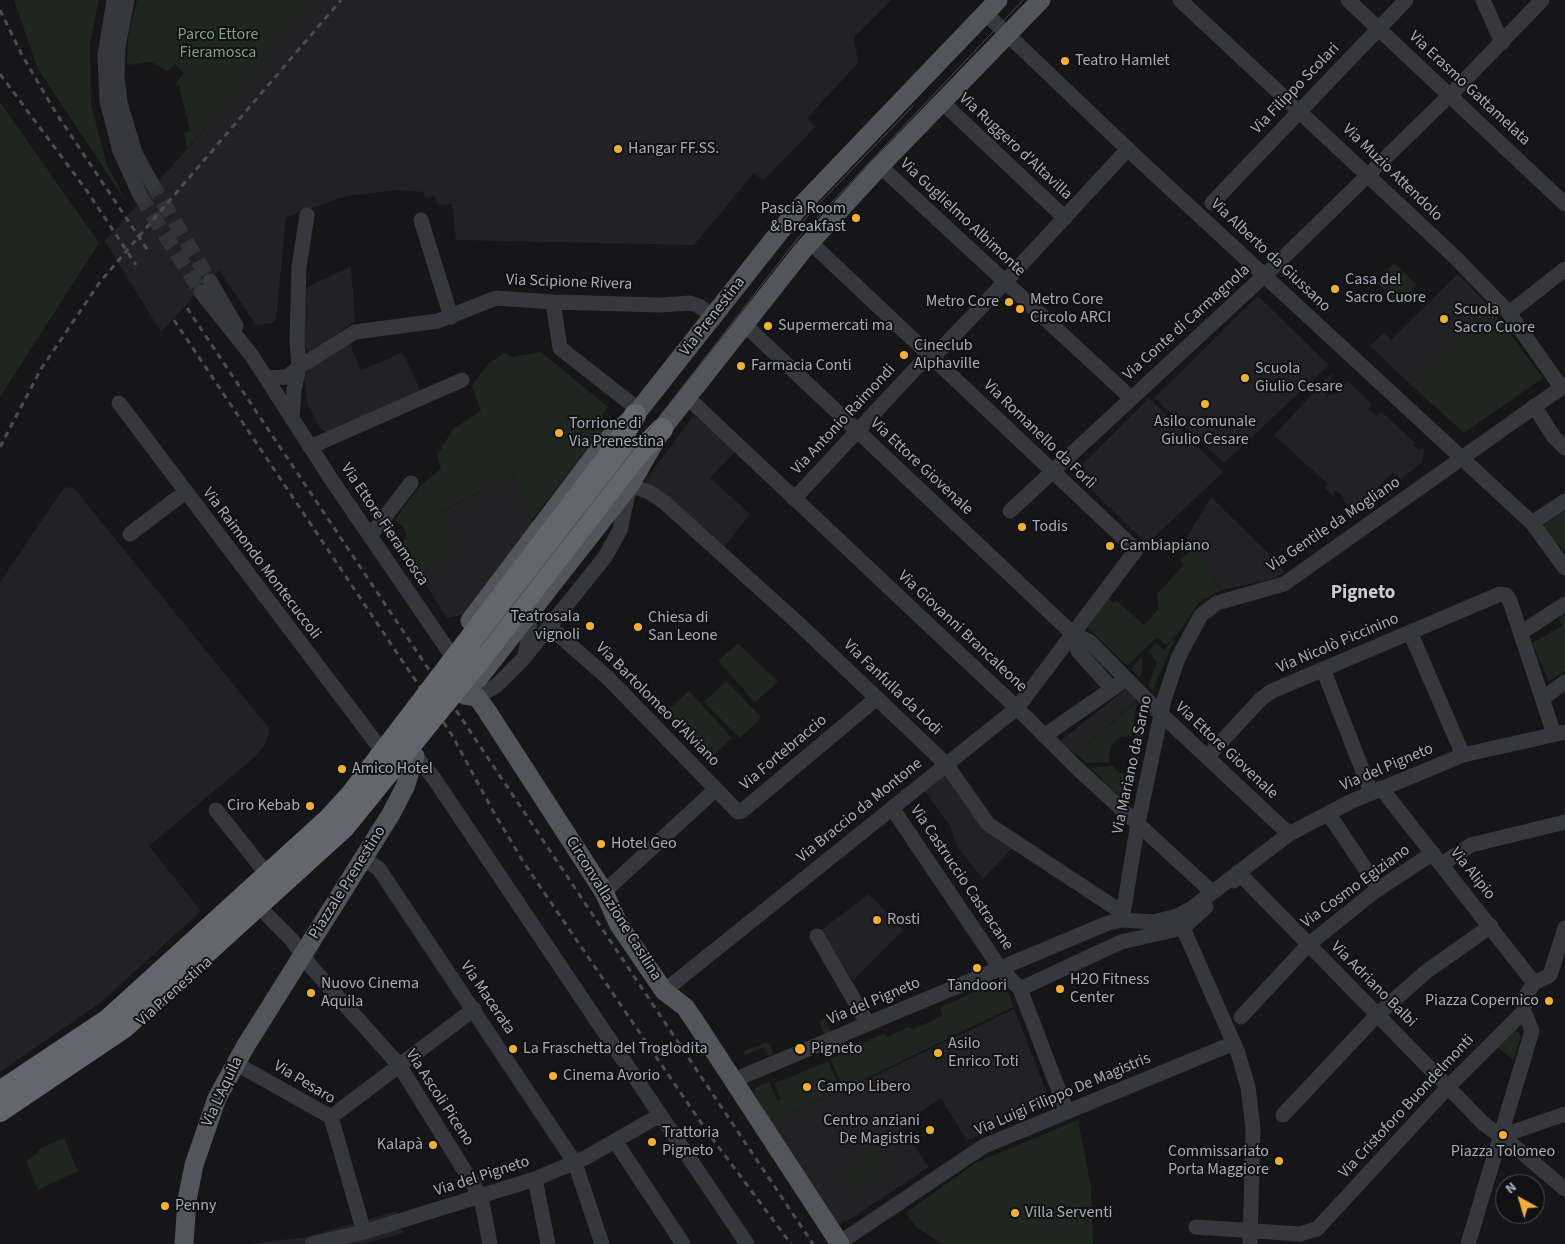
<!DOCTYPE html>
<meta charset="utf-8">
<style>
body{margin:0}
#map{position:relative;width:1565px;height:1244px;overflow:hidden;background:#161618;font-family:"Source Sans 3",sans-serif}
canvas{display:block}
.north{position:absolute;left:1495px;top:1174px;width:50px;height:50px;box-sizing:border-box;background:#111113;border:1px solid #4d4f55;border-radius:50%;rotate:321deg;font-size:14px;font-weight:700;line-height:20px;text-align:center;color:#a8adb8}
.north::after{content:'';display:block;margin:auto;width:18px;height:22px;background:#f2b134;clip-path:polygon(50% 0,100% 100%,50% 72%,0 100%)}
</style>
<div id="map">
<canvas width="1565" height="1244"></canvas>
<div class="north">N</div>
</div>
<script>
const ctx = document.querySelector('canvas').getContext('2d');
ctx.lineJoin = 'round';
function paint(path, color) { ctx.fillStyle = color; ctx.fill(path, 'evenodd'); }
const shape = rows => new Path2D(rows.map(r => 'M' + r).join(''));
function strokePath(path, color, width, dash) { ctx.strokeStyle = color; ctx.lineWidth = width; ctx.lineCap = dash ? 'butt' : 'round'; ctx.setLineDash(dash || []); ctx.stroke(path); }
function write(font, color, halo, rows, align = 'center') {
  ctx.font = font + ' "Source Sans 3",sans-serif'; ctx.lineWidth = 4; ctx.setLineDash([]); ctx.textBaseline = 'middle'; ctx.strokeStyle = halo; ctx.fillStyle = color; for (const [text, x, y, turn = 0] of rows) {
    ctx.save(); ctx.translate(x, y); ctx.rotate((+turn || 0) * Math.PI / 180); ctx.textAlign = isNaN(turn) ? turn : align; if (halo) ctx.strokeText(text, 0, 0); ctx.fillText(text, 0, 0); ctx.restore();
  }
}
paint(shape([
 [311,0,891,0,854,37,858,63,807,118,815,127,763,181,754,173,694,245,456,240,452,204,438,205,434,196,426,199,423,192,397,190,346,196,286,217,276,319,272,323,256,325,219,270,161,332,105,241,220,112],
 [351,266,355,321,309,354,304,343,306,288],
 [1458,274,1489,306,1410,384,1370,346,1384,332,1391,340],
 [1258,296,1329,365,1224,463,1154,398],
 [350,344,361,371,402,352,422,393,331,435,320,428,307,403,304,376,311,366,335,349],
 [1331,374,1333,376,1325,387,1327,397,1333,394,1335,395,1348,381,1372,404,1369,409,1376,416,1381,411,1415,443,1413,445,1419,450,1423,447,1424,453,1422,462,1401,479,1393,472,1355,511,1344,501,1341,494,1334,491,1334,497,1325,488,1328,484,1274,435],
 [1149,398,1223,472,1147,544,1074,473],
 [694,415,736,451,710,478,750,514,724,547,645,481],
 [512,474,534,524,463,615,447,618,419,574,452,551,452,544,441,512],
 [73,487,268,727,269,734,265,744,257,755,149,846,201,911,100,1003,0,1072,0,582,59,495,64,488],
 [1211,497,1268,553,1285,572,1273,579,1221,590,1187,537],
 [1126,689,1137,700,1076,755,1060,741],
 [945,774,1012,848,983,879,958,848,949,824,924,790],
 [869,894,903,930,853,981,821,930],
 [1014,1009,1051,1104,967,1141,941,1098,900,1126,929,1167,846,1222,845,1220,838,1225,768,1122,874,1076],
 [397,1211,403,1233,363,1244,249,1244,305,1237]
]), '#222225');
paint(shape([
 [14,0,99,0,90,43,91,105,107,165,127,203,38,69],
 [137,0,311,0,220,112,187,148,184,133,190,131,179,85,174,86,184,73,175,64,168,71,151,62,127,65,128,38],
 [0,102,99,243,0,397],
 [1394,263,1417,285,1400,304,1376,282],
 [1489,306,1543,378,1464,433,1410,384],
 [541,352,608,407,602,414,607,424,532,520,512,474,442,511,452,544,452,551,419,574,400,545,406,538,406,533,402,526,395,520,418,488,441,468,437,456,453,429,481,411,472,386,488,364,504,353,512,357],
 [1565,511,1565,552,1559,545,1552,542,1542,527],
 [1194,548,1221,590,1199,602,1180,631,1166,645,1157,637,1127,666,1087,627,1108,598,1113,603,1117,601,1144,625,1159,609,1157,594,1184,565,1179,560],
 [1565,615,1565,671,1549,681,1532,643,1563,626,1559,619],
 [1176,636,1153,690,1148,685,1157,663,1149,651,1156,643,1164,650],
 [738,643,778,682,755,702,718,661],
 [1142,657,1142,668,1140,678,1131,669],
 [726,681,760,716,760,719,740,738,704,702],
 [689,691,732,738,709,759,665,713],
 [1137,701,1132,736,1120,737,1113,743,1109,753,1110,762,1086,763,1077,754],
 [1150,714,1140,751,1132,749,1140,719],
 [1131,754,1139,757,1129,797,1130,770,1135,767,1136,763,1135,760,1130,757],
 [1113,766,1118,772,1126,775,1124,801,1091,768],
 [998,982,1009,995,1013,1007,844,1089,830,1059,884,1033,887,1037,910,1026,912,1030,942,1016,940,1007],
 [845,1010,846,1012,826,1021,831,1032,824,1034,820,1024,821,1020],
 [1515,1028,1521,1036,1513,1060,1494,1044],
 [765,1043,770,1044,773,1054,768,1056,764,1047,745,1055,744,1051],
 [828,1061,841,1090,768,1122,761,1110,763,1108,754,1093,755,1088,769,1082,778,1101,781,1099,774,1084],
 [1078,1120,1091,1187,1093,1244,942,1244,916,1227,906,1213,975,1163],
 [64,1138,78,1171,38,1190,26,1161,37,1153,40,1148],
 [876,1147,890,1169,857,1191,843,1169]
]), '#1e261f');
strokePath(shape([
 [151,182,210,281],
 [140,195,201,292]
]), '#333438', 15, [15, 8]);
strokePath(shape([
 [114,0,105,55,107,101,120,151,140,195],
 [127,0,118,46,117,76,120,103,135,153,151,182],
 [1180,0,1456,258,1509,313,1561,387],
 [1348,0,1565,204],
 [1483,0,1502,43],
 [985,13,1135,156,1532,523,1565,568],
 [942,102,1065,218],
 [880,166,1131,398],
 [1212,203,1406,0],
 [307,215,299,267,297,341,299,367,355,332,438,321,496,298,553,302,660,305,690,303,699,306,713,317],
 [421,220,451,317],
 [210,281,236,326],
 [201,292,252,356,331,479,448,650],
 [553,302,560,348,639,410],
 [1509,313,1565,269],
 [745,325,1073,634,1089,641,1161,714,1289,834],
 [266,378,287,377,299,367,294,390,292,419],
 [688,398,1017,708,1077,768,1212,892],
 [119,403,377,744],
 [1534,406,1554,437,1565,448],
 [310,447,462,380],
 [794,499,917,367,943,347,1005,282,1127,150],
 [1010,511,1281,260,1458,87,1542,0],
 [1532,523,1565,501],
 [130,534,184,493],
 [370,536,411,483],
 [550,627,609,679,738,812,742,811,877,698],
 [1410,632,1463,755],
 [1522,632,1565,604],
 [1073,634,1078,651,1112,689],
 [525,655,529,636,530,615],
 [1323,669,1371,792],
 [477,697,496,686,523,659,605,557,620,530,630,485,649,492,664,502,799,624,946,764,988,824,1117,909,1122,920],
 [1543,698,1565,682],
 [1044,736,1126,679],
 [1207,757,1261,699,1272,691,1500,594,1506,595,1510,601,1554,734],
 [408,759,415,756,433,777,747,1244],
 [1381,788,1534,983],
 [892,808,1000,968,1020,989,1067,1112],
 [216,810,262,868],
 [1332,819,1379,889],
 [363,858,379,869,575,1163,602,1244],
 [1442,864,1471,845,1565,822],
 [1234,881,1238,872,1484,1124,1514,1146,1565,1189],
 [604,892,716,789],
 [264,912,291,939,313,969,399,1065,481,1197,490,1244],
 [1122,920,1138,823,1164,700,1178,658,1201,615,1217,603,1284,584,1565,385],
 [1183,928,1238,1053,1248,1087,1253,1128,1250,1244],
 [817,936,868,1024],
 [1020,989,1121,942,1183,928,1206,907],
 [664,991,1017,708,1136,550,810,242],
 [1241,1017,1308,945,1374,892,1433,853],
 [235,1063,331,1117,364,1232],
 [734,1080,1108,923,1122,920,1154,922,1177,916,1192,908,1289,834,1352,801,1463,755,1565,732],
 [1283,1115,1378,1014,1427,971,1491,926],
 [331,1117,474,1009],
 [1501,1136,1565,1114],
 [615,1141,683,1244],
 [535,1179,548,1244],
 [1196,1227,1300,1234,1317,1229,1449,1086,1524,1011],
 [839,1243,984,1146,1234,1043],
 [312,1244,364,1232,535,1179,585,1158,653,1119],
 [1468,1244,1532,1031,1524,1011,1525,997,1534,983,1550,975,1565,928]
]), '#37383d', 15);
strokePath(shape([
 [470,621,604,443,635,415,796,211,998,0],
 [478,679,630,485,662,429,803,250,880,166,1041,0],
 [464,695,477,697,487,711,604,892,619,925,664,991,685,1007,694,1020,840,1244],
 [184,1244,187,1200,194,1165,217,1098,245,1047,391,814,405,787,415,756]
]), '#53555c', 19);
strokePath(shape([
 [466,644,616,447,635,415],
 [481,658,635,457,662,429]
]), '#63666e', 22);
strokePath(shape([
 [793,233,811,212,913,106],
 [0,1106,90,1047,121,1023,353,811,798,238,1023,0]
]), '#4a4c52', 1);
strokePath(shape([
 [0,10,22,55,56,113,149,252],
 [0,74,87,191,136,265],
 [187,308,813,1244],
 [174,320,452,735,493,811,524,863,706,1130,791,1244],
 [0,447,41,369,100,282,341,0]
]), '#4a4c52', 3, [6, 5]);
strokePath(shape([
 [0,1092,108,1020,328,820,351,795,466,644],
 [0,1111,123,1028,344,827,481,658]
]), '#63666e', 22);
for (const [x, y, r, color] of [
 [1065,61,5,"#f2b134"],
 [618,149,5,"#f2b134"],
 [856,218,5,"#f2b134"],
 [1335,289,5,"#f2b134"],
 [1009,302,5,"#f2b134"],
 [1020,309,5,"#f2b134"],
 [1444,319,5,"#f2b134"],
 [768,326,5,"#f2b134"],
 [904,355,5,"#f2b134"],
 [741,366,5,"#f2b134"],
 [1245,378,5,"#f2b134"],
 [1205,404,5,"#f2b134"],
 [559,433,5,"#f2b134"],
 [1022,527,5,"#f2b134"],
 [1110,546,5,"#f2b134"],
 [590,626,5,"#f2b134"],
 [638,627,5,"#f2b134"],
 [342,769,5,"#f2b134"],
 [310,806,5,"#f2b134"],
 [601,844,5,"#f2b134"],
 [877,920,5,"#f2b134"],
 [977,968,5,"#f2b134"],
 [1060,989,5,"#f2b134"],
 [311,993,5,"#f2b134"],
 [1549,1001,5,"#f2b134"],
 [513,1049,5,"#f2b134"],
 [800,1049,6,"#f2b134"],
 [938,1053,5,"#f2b134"],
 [553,1076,5,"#f2b134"],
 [807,1087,5,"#f2b134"],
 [930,1130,5,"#f2b134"],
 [1503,1135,5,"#f2b134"],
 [652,1142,5,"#f2b134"],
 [433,1145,5,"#f2b134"],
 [1279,1161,5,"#f2b134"],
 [165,1206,5,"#f2b134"],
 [1015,1213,5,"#f2b134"]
]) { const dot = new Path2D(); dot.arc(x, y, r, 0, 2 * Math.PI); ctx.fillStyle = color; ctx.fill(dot); strokePath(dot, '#111113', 2); }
write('16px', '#7fa381', '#111113', [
 ["Parco Ettore",218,35],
 ["Fieramosca",218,53]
]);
write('16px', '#a8adb8', '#111113', [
 ["Teatro Hamlet",1075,61],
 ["Hangar FF.SS.",628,149],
 ["Pascià Room",846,209,"right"],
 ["& Breakfast",846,227,"right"],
 ["Casa del",1345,280],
 ["Sacro Cuore",1345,298],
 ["Metro Core",1030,300],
 ["Circolo ARCI",1030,318],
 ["Metro Core",999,302,"right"],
 ["Scuola",1454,310],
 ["Sacro Cuore",1454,328],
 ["Supermercati ma",778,326],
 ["Cineclub",914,346],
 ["Alphaville",914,364],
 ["Farmacia Conti",751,366],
 ["Scuola",1255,369],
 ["Giulio Cesare",1255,387],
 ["Asilo comunale",1205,422,"center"],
 ["Giulio Cesare",1205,440,"center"],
 ["Torrione di",569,424],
 ["Via Prenestina",569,442],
 ["Todis",1032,527],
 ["Cambiapiano",1120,546],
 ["Teatrosala",580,617,"right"],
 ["vignoli",580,635,"right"],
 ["Chiesa di",648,618],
 ["San Leone",648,636],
 ["Amico Hotel",352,769],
 ["Ciro Kebab",300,806,"right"],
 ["Hotel Geo",611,844],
 ["Rosti",887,920],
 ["H2O Fitness",1070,980],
 ["Center",1070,998],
 ["Nuovo Cinema",321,984],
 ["Aquila",321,1002],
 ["Tandoori",977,986,"center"],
 ["Piazza Copernico",1539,1001,"right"],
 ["Asilo",948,1044],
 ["Enrico Toti",948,1062],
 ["La Fraschetta del Troglodita",523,1049],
 ["Pigneto",811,1049],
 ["Cinema Avorio",563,1076],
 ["Campo Libero",817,1087],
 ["Centro anziani",920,1121,"right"],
 ["De Magistris",920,1139,"right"],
 ["Trattoria",662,1133],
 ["Pigneto",662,1151],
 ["Kalapà",423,1145,"right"],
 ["Commissariato",1269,1152,"right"],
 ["Porta Maggiore",1269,1170,"right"],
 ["Piazza Tolomeo",1503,1152,"center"],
 ["Penny",175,1206],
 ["Villa Serventi",1025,1213]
], 'left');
write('16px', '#a8adb8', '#111113', [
 ["Via Filippo Scolari",1296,89,-46],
 ["Via Erasmo Gattamelata",1469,89,43],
 ["Via Ruggero d'Altavilla",1015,147,43],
 ["Via Muzio Attendolo",1392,173,44],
 ["Via Guglielmo Albimonte",962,218,43],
 ["Via Alberto da Giussano",1270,256,43],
 ["Via Scipione Rivera",569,283,2],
 ["Via Prenestina",713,317,-52],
 ["Via Conte di Carmagnola",1187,323,-42],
 ["Via Antonio Raimondi",844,420,-47],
 ["Via Romanello da Forlì",1039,435,44],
 ["Via Ettore Giovenale",921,467,43],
 ["Via Ettore Fieramosca",384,525,56],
 ["Via Gentile da Mogliano",1334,525,-34],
 ["Via Raimondo Montecuccoli",261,564,53],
 ["Via Giovanni Brancaleone",962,632,43],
 ["Via Nicolò Piccinino",1338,644,-23],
 ["Via Fanfulla da Lodi",892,688,44],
 ["Via Bartolomeo d'Alviano",657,705,45],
 ["Via Ettore Giovenale",1226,751,43],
 ["Via Fortebraccio",784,753,-40],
 ["Via Mariano da Sarno",1133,765,-78],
 ["Via del Pigneto",1387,768,-23],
 ["Via Braccio da Montone",860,811,-39],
 ["Via Alipio",1472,874,51],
 ["Via Castruccio Castracane",961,878,56],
 ["Piazzale Prenestino",348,883,-58],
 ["Via Cosmo Egiziano",1356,887,-36],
 ["Circonvallazione Casilina",613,909,58],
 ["Via Adriano Balbi",1373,985,45],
 ["Via Prenestina",175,992,-42],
 ["Via Macerata",487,998,56],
 ["Via del Pigneto",874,1002,-23],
 ["Via Pesaro",304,1083,31],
 ["Via L'Aquila",223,1092,-65],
 ["Via Luigi Filippo De Magistris",1063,1095,-23],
 ["Via Ascoli Piceno",439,1098,57],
 ["Via Cristoforo Buondelmonti",1407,1107,-47],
 ["Via del Pigneto",482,1177,-18]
]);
write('bold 19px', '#c9ccd4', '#111113', [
 ["Pigneto",1363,594]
]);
</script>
